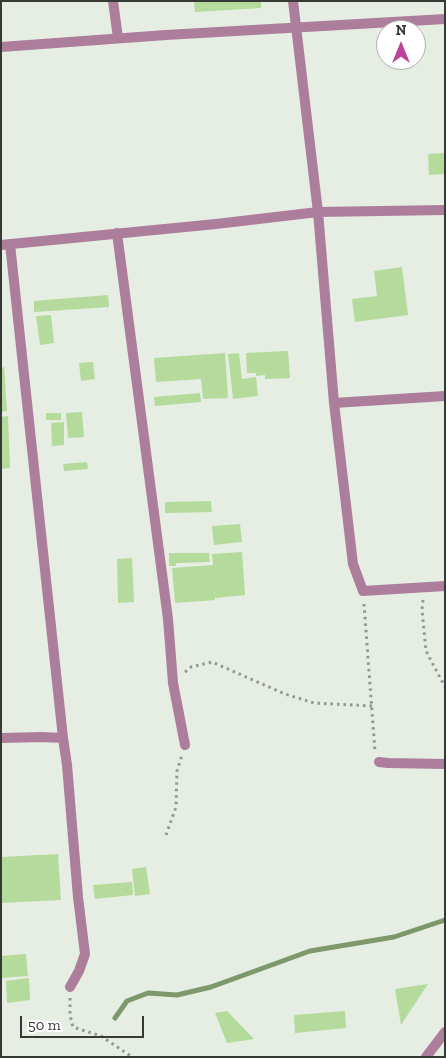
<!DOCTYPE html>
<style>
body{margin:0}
#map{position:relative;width:446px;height:1058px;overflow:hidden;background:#e6ede2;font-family:"Zilla Slab",serif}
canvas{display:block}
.frame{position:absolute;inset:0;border:2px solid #363935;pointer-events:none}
.north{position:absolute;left:376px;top:20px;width:50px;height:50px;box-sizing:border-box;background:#fff;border:1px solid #afb0ae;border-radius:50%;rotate:0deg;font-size:14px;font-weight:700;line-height:20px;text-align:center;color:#363935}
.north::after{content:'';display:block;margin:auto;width:18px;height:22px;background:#bb449a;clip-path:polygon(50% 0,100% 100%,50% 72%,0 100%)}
.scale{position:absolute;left:20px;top:1016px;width:124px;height:22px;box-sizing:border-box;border:2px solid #363935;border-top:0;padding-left:6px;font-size:15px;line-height:18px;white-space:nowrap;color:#363935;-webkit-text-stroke:4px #fff;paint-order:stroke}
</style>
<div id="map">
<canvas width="446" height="1058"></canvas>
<div class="frame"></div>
<div class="north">N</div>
<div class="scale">50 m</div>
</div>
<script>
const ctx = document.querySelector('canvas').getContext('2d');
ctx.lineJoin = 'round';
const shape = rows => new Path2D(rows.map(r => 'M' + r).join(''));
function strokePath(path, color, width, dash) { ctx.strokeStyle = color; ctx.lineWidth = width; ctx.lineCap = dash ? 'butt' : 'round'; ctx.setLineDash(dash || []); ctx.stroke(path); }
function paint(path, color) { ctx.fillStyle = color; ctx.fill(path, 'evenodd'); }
strokePath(shape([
 [115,1018,127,1001,148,993,177,995,211,987,310,951,394,937,445,920]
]), '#7d986b', 5);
paint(shape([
 [194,1,261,1,261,8,195,12],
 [445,153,445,174,429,175,428,154],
 [402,267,408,315,355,322,352,299,377,296,374,271],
 [108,295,109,307,34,312,34,301],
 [51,315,54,343,40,345,36,316],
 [288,351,290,378,265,379,265,375,256,376,256,373,247,373,246,353],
 [225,353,228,398,203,399,201,379,156,382,154,358],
 [239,353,242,379,256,377,258,396,233,399,228,354],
 [93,362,95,379,81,381,79,363],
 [4,367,7,411,1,412,1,368],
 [200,393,201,402,155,406,154,397],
 [82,412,84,437,68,438,66,413],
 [46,413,61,413,61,420,46,420],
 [8,416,10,468,1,469,1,417],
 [64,422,64,445,52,446,51,423],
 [87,462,88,469,64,471,63,464],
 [211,501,212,512,165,513,165,502],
 [240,524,242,542,214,545,212,526],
 [242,552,245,595,215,598,213,571,215,600,175,603,172,568,213,565,212,554],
 [169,553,209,553,210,562,176,563,176,566,169,566],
 [132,558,134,602,118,603,117,559],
 [58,854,61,900,1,903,1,857],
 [146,867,150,894,135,896,132,869],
 [132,882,133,895,95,899,93,885],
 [26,954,28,976,1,978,1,956],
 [29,978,30,1000,7,1003,6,981],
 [428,984,401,1025,395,989],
 [227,1011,254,1039,227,1043,215,1013],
 [345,1011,346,1028,295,1033,294,1015]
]), '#b4db9b');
strokePath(shape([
 [423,600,422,610,426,651,445,687],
 [364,604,375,752],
 [185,672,191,667,212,662,285,694,314,703,372,706],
 [166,835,176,807,177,771,182,755],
 [70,998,70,1015,73,1027,101,1036,132,1057]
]), '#929890', 3, [2.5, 4]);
strokePath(shape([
 [113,1,118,38],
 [293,1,318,212,334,403,353,564,363,591,445,586],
 [117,233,168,619,173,683,185,745],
 [10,244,63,738,67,765,78,897,85,954,79,971,70,987],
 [1,245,216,224,318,212,445,210],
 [334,403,445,396],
 [1,738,42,737,63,738],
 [379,762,388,763,445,764],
 [426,1057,445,1032]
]), '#ac7e9b', 10);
strokePath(shape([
 [1,47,166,35,445,19]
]), '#ac7e9b', 10);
</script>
